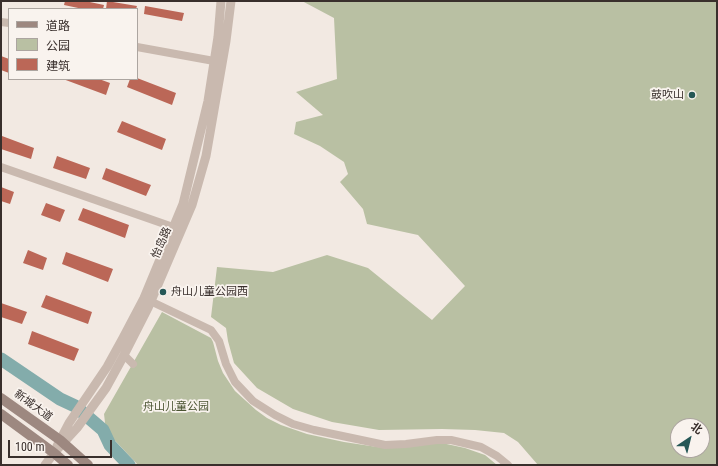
<!DOCTYPE html>
<meta charset="utf-8">
<style>
body{margin:0}
#map{position:relative;width:718px;height:466px;overflow:hidden;background:#f2e9e2;font-family:"Roboto Condensed","Noto Sans SC",sans-serif}
canvas{display:block}
.frame{position:absolute;inset:0;border:2px solid #392f2c;pointer-events:none}
.legend{position:absolute;left:8px;top:8px;width:130px;height:72px;box-sizing:border-box;background:#f9f3ee;border:1px solid #aca5a0;margin:0;padding:5px 7px;list-style:none;font-size:12px;color:#392f2c}
.legend li{display:flex;align-items:center;gap:8px;height:20px}
.legend b{width:20px;border:1px solid #aca5a0}
.north{position:absolute;left:670px;top:418px;width:40px;height:40px;box-sizing:border-box;background:#f9f3ee;border:1px solid #aca5a0;border-radius:50%;rotate:35deg;font-size:11px;font-weight:700;line-height:16px;text-align:center;color:#392f2c}
.north::after{content:'';display:block;margin:auto;width:14px;height:18px;background:#255756;clip-path:polygon(50% 0,100% 100%,50% 72%,0 100%)}
.scale{position:absolute;left:8px;top:440px;width:104px;height:18px;box-sizing:border-box;border:2px solid #392f2c;border-top:0;padding-left:5px;font-size:12px;line-height:14px;white-space:nowrap;color:#392f2c;-webkit-text-stroke:3px #f9f3ee;paint-order:stroke}
</style>
<div id="map">
<canvas width="718" height="466"></canvas>
<div class="frame"></div>
<ul class="legend">
<li><b style="height:5px;background:#9d8880"></b>道路</li>
<li><b style="height:11px;background:#b9c0a3"></b>公园</li>
<li><b style="height:11px;background:#bb6757"></b>建筑</li>
</ul>
<div class="north">北</div>
<div class="scale">100 m</div>
</div>
<script>
const ctx = document.querySelector('canvas').getContext('2d');
ctx.lineJoin = 'round';
function paint(path, color) { ctx.fillStyle = color; ctx.fill(path, 'evenodd'); }
const shape = rows => new Path2D(rows.map(r => 'M' + r).join(''));
function strokePath(path, color, width, dash) { ctx.strokeStyle = color; ctx.lineWidth = width; ctx.lineCap = dash ? 'butt' : 'round'; ctx.setLineDash(dash || []); ctx.stroke(path); }
function write(font, color, halo, rows, align = 'center') {
  ctx.font = font + ' "Roboto Condensed","Noto Sans SC",sans-serif'; ctx.lineWidth = 3.5; ctx.setLineDash([]); ctx.textBaseline = 'middle'; ctx.strokeStyle = halo; ctx.fillStyle = color; for (const [text, x, y, turn = 0] of rows) {
    ctx.save(); ctx.translate(x, y); ctx.rotate((+turn || 0) * Math.PI / 180); ctx.textAlign = isNaN(turn) ? turn : align; if (halo) ctx.strokeText(text, 0, 0); ctx.fillText(text, 0, 0); ctx.restore();
  }
}
paint(shape([
 [302,1,717,1,717,465,538,465,518,442,504,433,475,430,442,429,379,430,332,422,293,409,257,388,234,363,228,341,226,328,211,317,217,267,273,272,327,255,368,268,432,320,465,286,418,235,367,224,363,209,340,182,348,174,344,162,320,146,294,134,296,122,323,115,296,92,337,79,334,18],
 [678,426,702,426,702,450,678,450],
 [162,312,211,338,213,342,218,361,223,373,235,391,256,410,267,418,281,425,307,434,344,442,384,448,442,443,465,448,485,455,497,465,138,465,106,431,104,414]
]), '#b9c0a3');
strokePath(shape([
 [1,359,60,399,75,406,103,430,110,445,129,465]
]), '#83acab', 13);
paint(shape([
 [65,1,85,1,104,5,103,9,83,9,64,5],
 [107,1,137,6,136,9,106,9],
 [145,6,184,13,182,21,144,14],
 [1,56,9,59,9,73,1,70],
 [137,78,176,93,172,105,127,87,130,79],
 [63,79,99,79,110,83,106,95],
 [122,121,166,139,162,150,117,132],
 [2,136,34,148,31,159,1,149],
 [57,156,90,168,86,179,53,168],
 [106,168,151,185,146,196,102,179],
 [1,187,14,192,10,204,1,201],
 [46,203,65,210,60,222,41,215],
 [83,208,129,225,125,238,78,220],
 [28,250,47,258,43,270,23,263],
 [66,252,113,269,108,282,62,264],
 [46,295,92,312,88,324,41,307],
 [1,303,27,312,22,324,1,317],
 [32,331,79,349,74,361,28,344]
]), '#bb6757');
strokePath(shape([
 [1,22,9,23],
 [137,47,214,61],
 [1,167,173,227],
 [146,299,211,330,219,341,226,364,235,382,253,401,275,415,293,424,314,430,385,445,406,444,437,440,451,440,481,447,497,456,508,465],
 [124,355,133,364]
]), '#c9b9af', 8);
strokePath(shape([
 [57,446,69,423,107,367,123,338,144,298,183,204,208,101,218,37,221,1],
 [45,465,54,453,77,428,106,388,123,357,148,308,192,205,206,156,226,41,231,1]
]), '#c9b9af', 9);
strokePath(shape([
 [1,398,60,440,88,465],
 [1,414,54,453,68,465]
]), '#9d8880', 10);
for (const [x, y, r, color] of [
 [692,95,4,"#255756"],
 [163,292,4,"#255756"]
]) { const dot = new Path2D(); dot.arc(x, y, r, 0, 2 * Math.PI); ctx.fillStyle = color; ctx.fill(dot); strokePath(dot, '#f9f3ee', 1.5); }
write('11px', '#392f2c', '#f9f3ee', [
 ["鼓吹山",684,95],
 ["舟山儿童公园西",171,292,"left"]
], 'right');
write('11px', '#392f2c', '#f9f3ee', [
 ["怡岛路",162,243,-67],
 ["新城大道",33,406,36]
]);
write('11px', '#4b5532', '#f9f3ee', [
 ["舟山儿童公园",176,407]
]);
</script>
